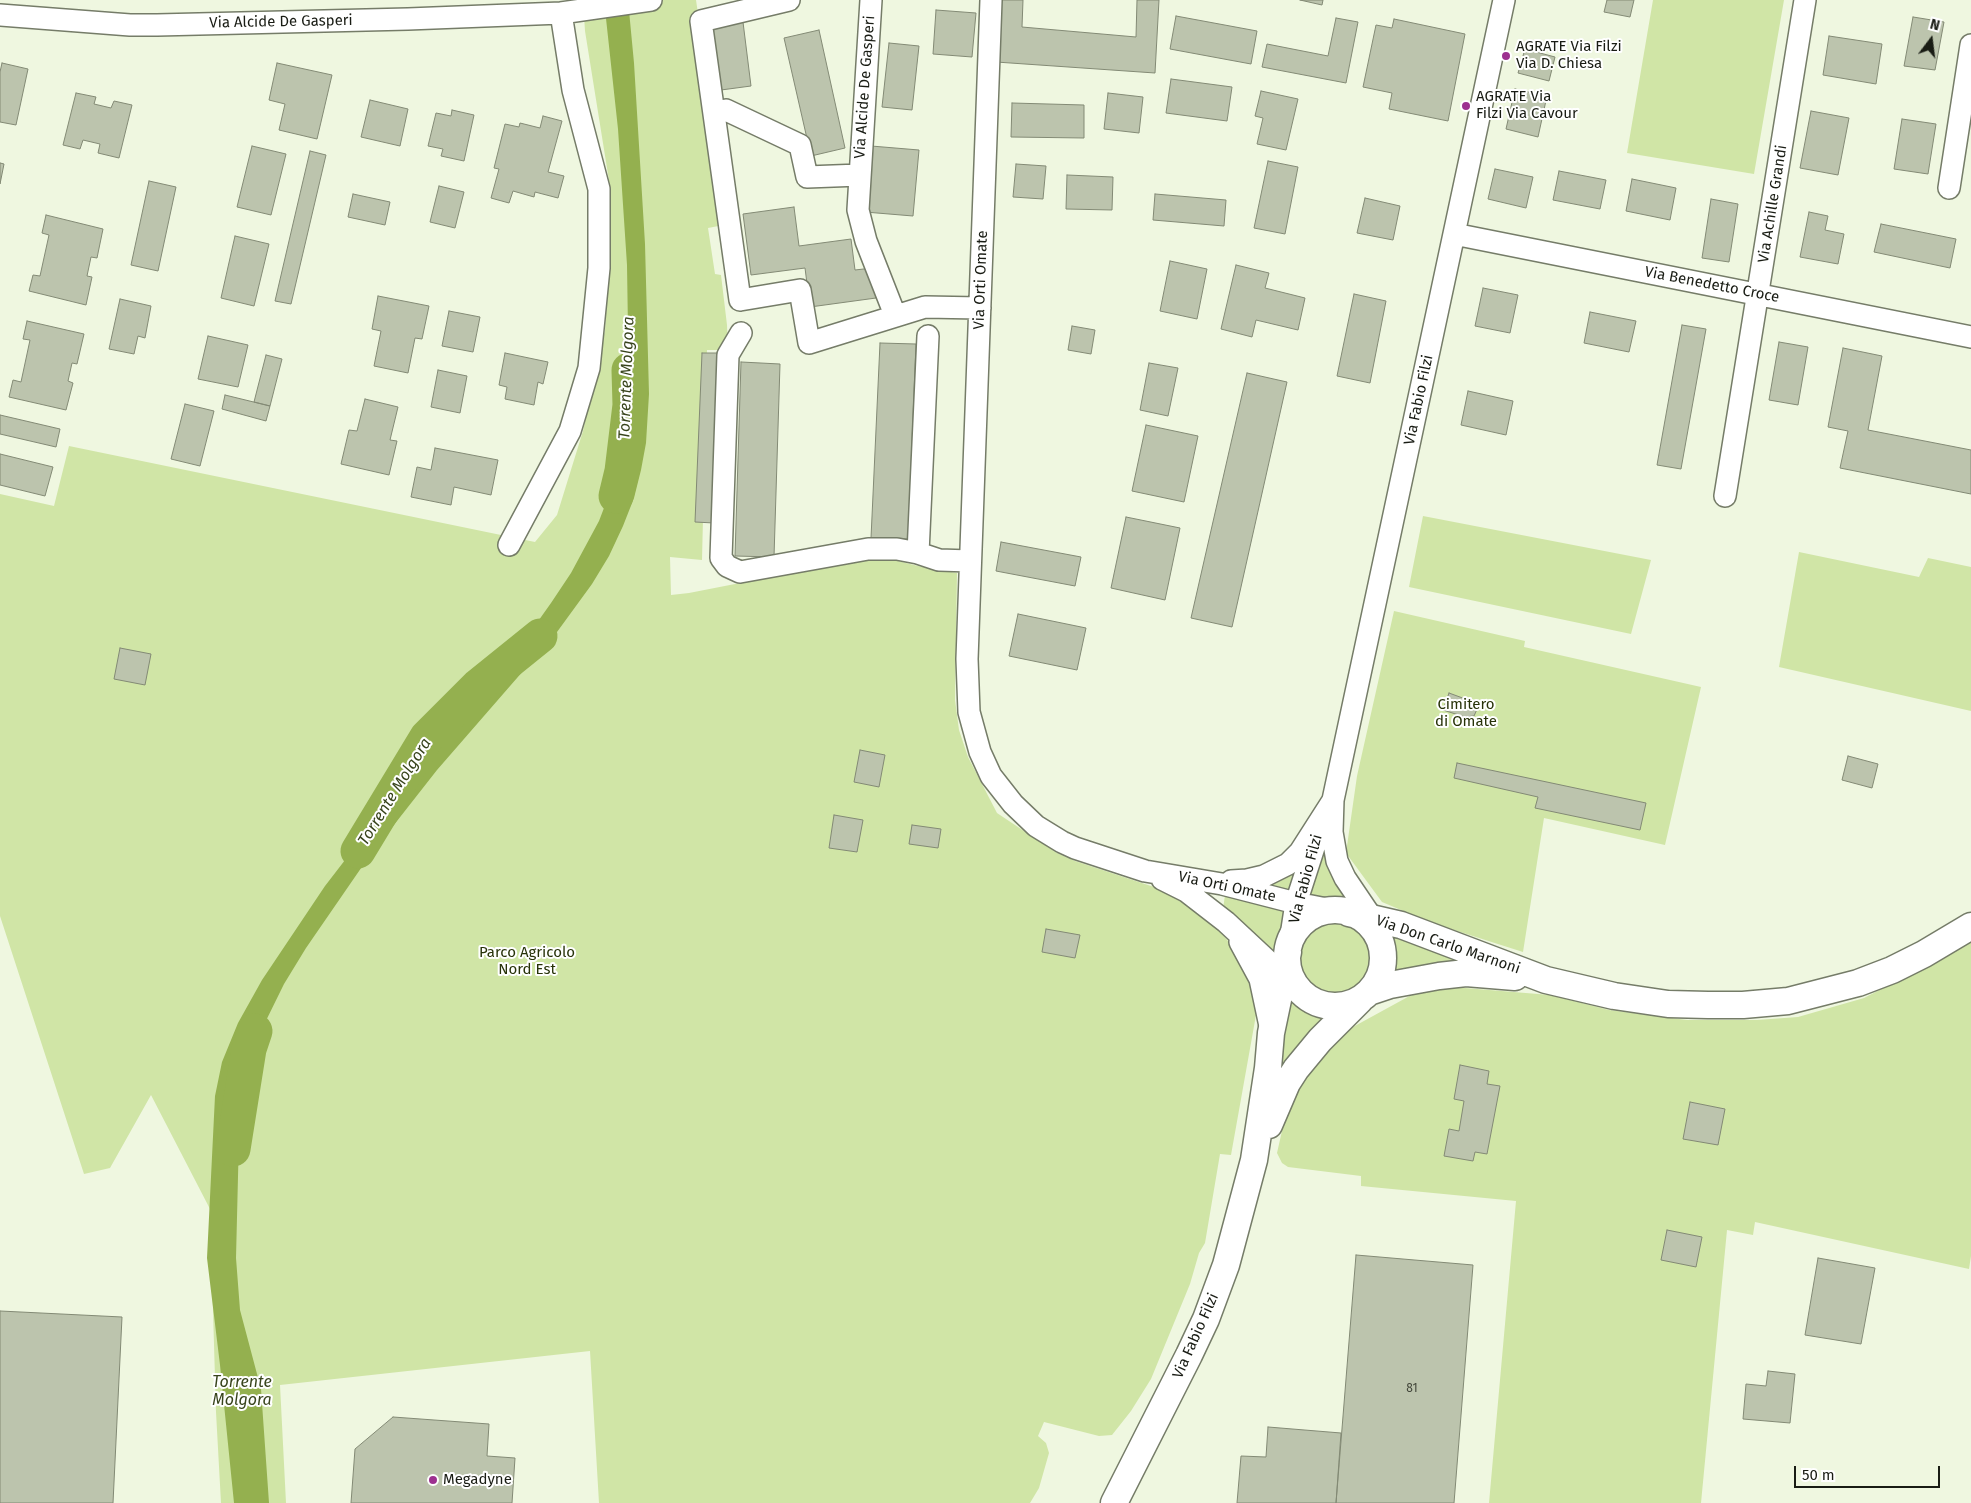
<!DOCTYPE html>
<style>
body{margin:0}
#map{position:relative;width:1971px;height:1503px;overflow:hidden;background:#eff7e0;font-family:"Fira Sans",sans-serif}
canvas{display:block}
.north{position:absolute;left:1906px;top:15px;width:50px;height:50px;-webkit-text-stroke:4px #fff;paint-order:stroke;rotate:15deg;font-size:14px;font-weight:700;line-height:20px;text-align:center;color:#191c14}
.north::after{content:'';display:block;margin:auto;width:18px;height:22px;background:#191c14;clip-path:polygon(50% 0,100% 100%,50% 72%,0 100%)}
.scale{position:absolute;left:1794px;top:1466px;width:146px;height:22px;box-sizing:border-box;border:2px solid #191c14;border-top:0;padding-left:6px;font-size:15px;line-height:18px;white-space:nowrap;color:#191c14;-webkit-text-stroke:4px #fff;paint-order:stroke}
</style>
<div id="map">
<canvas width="1971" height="1503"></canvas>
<div class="north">N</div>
<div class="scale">50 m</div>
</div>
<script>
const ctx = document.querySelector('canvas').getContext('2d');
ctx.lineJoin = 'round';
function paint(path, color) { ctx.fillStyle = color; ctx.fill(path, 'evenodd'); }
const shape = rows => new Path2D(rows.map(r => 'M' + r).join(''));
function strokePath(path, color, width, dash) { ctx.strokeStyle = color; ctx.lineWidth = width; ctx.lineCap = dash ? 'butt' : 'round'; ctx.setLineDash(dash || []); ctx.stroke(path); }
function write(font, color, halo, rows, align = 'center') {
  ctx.font = font + ' "Fira Sans",sans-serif'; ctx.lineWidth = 4; ctx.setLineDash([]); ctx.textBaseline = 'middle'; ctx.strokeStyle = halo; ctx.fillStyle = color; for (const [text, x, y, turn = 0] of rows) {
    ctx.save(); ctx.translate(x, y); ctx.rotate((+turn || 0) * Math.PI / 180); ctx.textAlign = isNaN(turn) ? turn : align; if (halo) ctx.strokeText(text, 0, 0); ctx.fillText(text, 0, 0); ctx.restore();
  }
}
paint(shape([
 [583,0,696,0,729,224,708,228,715,274,721,275,727,325,728,350,707,350,702,560,670,557,671,595,689,593,878,556,918,566,957,573,955,700,959,730,968,757,997,813,1057,853,1075,861,1154,887,1189,904,1214,924,1228,941,1246,973,1254,995,1256,1015,1231,1155,1220,1154,1205,1243,1199,1253,1190,1284,1151,1379,1131,1411,1112,1435,1099,1436,1044,1422,1038,1436,1046,1443,1049,1453,1039,1488,1030,1503,599,1503,590,1351,280,1385,286,1503,221,1503,216,1412,210,1209,151,1095,110,1168,84,1174,0,916,0,494,54,506,69,446,535,542,557,515,583,431,605,330,606,314,611,193,585,31],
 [1653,0,1784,0,1754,174,1627,153],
 [1423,516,1651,560,1631,634,1409,587],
 [1799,552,1919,577,1928,558,1971,567,1971,711,1779,667],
 [1394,611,1525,641,1524,647,1701,687,1665,845,1544,818,1523,952,1432,923,1382,902,1346,853,1357,776],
 [1321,854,1326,857,1351,900,1349,904,1304,897],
 [1292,870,1296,873,1290,895,1265,884],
 [1225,895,1287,909,1274,951,1270,954,1223,909],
 '1297 959a38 38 0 1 1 76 0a38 38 0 1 1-76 0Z',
 [1384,926,1463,962,1390,974,1390,962],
 [1971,938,1971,1256,1969,1269,1755,1222,1753,1235,1727,1230,1701,1503,1489,1503,1516,1201,1361,1186,1361,1176,1288,1167,1282,1163,1277,1153,1284,1122,1295,1090,1342,1033,1415,993,1453,987,1550,995,1609,1010,1687,1020,1757,1020,1798,1017,1864,998,1916,971],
 [1291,992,1308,1006,1330,1013,1284,1071,1275,1066]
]), '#d0e5a6');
paint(shape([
 [604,0,628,0,634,63,645,244,649,394,646,443,641,470,634,498,623,526,609,556,592,584,557,632,437,770,368,858,306,948,284,984,256,1041,248,1062,240,1095,236,1258,240,1310,261,1389,269,1503,234,1503,220,1365,207,1258,215,1096,222,1062,238,1023,262,980,325,886,399,790,529,634,551,603,571,573,599,521,622,461,627,436,629,395,627,265,618,129]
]), '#94b04f');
strokePath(shape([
 [616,496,622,471,630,405,629,370],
 [358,851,427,737,478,686,540,636],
 [233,1149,249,1049,255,1031]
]), '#94b04f', 35);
const building = shape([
 [999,0,1023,0,1022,27,1136,37,1137,0,1159,0,1155,73,996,62,999,0],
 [1300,0,1323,0,1322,5,1300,0],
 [1607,0,1634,0,1630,17,1604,12,1607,0],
 [936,10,976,13,972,57,933,54,936,10],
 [1176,16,1257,31,1251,64,1170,49,1176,16],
 [1913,17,1944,22,1935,70,1904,66,1913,17],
 [1336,18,1358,22,1346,83,1262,67,1267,44,1328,56,1336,18],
 [1394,19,1465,34,1448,121,1389,109,1392,93,1363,87,1376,25,1392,28,1394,19],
 [743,22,751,86,721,90,712,26,743,22],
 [819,30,845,148,811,156,784,38,819,30],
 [1829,36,1882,44,1876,84,1823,75,1829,36],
 [889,43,919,46,912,110,882,107,889,43],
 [1525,49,1555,57,1549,81,1518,73,1525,49],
 [2,63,28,69,16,125,0,122,0,72,2,63],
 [277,63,332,75,317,139,279,130,285,104,269,100,277,63],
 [1171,79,1232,87,1227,121,1166,113,1171,79],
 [1515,89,1547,96,1538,137,1506,129,1515,89],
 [1261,91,1298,99,1286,150,1257,144,1263,118,1255,116,1261,91],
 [76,93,96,97,94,104,111,108,114,101,132,105,119,158,98,153,100,144,83,140,80,149,63,145,76,93],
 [1108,93,1143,97,1139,133,1104,129,1108,93],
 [370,100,408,109,400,146,361,137,370,100],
 [1012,103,1084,105,1084,138,1011,137,1012,103],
 [452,110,474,115,464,161,441,156,443,149,428,146,436,113,451,116,452,110],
 [1811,111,1849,118,1838,175,1800,168,1811,111],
 [543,116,562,121,548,172,564,176,558,198,535,192,534,197,513,191,509,203,491,198,499,169,494,168,505,124,519,127,520,123,540,128,543,116],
 [1902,119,1936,124,1928,174,1894,169,1902,119],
 [252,146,286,154,271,215,237,207,252,146],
 [871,146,919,150,913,216,865,212,871,146],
 [310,151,326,155,291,304,275,301,310,151],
 [1268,161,1298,167,1285,234,1254,228,1268,161],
 [0,163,4,164,0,184,0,163],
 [1016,164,1046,166,1043,199,1013,197,1016,164],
 [1495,169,1533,177,1526,208,1488,199,1495,169],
 [1559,171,1606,180,1600,209,1553,200,1559,171],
 [1067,175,1113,177,1112,210,1066,209,1067,175],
 [1632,179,1676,188,1670,220,1626,211,1632,179],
 [149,181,176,187,158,271,131,265,149,181],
 [439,186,464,192,455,228,430,222,439,186],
 [353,194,390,202,385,225,348,217,353,194],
 [1155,194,1226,200,1224,226,1153,220,1155,194],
 [1365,198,1400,206,1393,240,1357,233,1365,198],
 [1711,199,1738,204,1729,262,1702,258,1711,199],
 [794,207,799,246,851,239,855,270,872,268,876,298,810,307,805,268,751,275,743,214,794,207],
 [1809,212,1828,216,1825,230,1844,234,1838,264,1800,257,1809,212],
 [46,215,103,229,97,258,91,257,87,276,92,277,86,305,29,291,33,275,40,276,49,235,42,233,46,215],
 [1881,224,1956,239,1950,268,1874,252,1881,224],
 [235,236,269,244,254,306,221,298,235,236],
 [1170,261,1207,269,1197,319,1160,311,1170,261],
 [1236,265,1269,273,1265,288,1305,298,1298,330,1256,320,1252,337,1221,329,1236,265],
 [1483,288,1518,295,1510,333,1475,326,1483,288],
 [1354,294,1386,301,1370,383,1337,376,1354,294],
 [378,296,429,306,422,339,415,338,408,373,374,366,381,331,372,329,378,296],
 [120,299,151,306,145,338,138,336,134,354,109,349,120,299],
 [449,311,480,317,473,352,442,346,449,311],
 [1590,312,1636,321,1629,352,1584,343,1590,312],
 [27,321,84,334,77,364,72,363,68,381,73,383,66,410,9,397,13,380,21,382,30,340,23,339,27,321],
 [1682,325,1706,329,1681,469,1657,465,1682,325],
 [1072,326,1095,330,1091,354,1068,350,1072,326],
 [208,336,248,345,238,387,198,379,208,336],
 [1779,342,1808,347,1798,405,1769,400,1779,342],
 [880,343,916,344,908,539,871,538,880,343],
 [1843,348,1882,356,1868,430,1971,450,1971,494,1840,468,1848,431,1828,427,1843,348],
 [505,353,548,362,543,384,538,382,534,405,505,399,507,387,499,385,505,353],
 [702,353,721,353,714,523,695,522,702,353],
 [266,355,282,359,270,406,254,402,266,355],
 [741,362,780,364,774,557,735,556,741,362],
 [1149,363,1178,368,1168,416,1140,410,1149,363],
 [438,370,467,376,460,413,431,407,438,370],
 [1247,373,1287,382,1232,627,1191,618,1247,373],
 [1468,391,1513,401,1506,435,1461,425,1468,391],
 [225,395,270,406,266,421,222,409,225,395],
 [365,399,398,407,390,440,397,441,389,475,341,464,349,430,357,431,365,399],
 [185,404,214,411,200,466,171,459,185,404],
 [0,415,60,429,56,447,0,434,0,415],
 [1146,425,1198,436,1184,502,1132,491,1146,425],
 [435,448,498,460,491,495,454,487,451,505,411,497,417,467,431,470,435,448],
 [0,454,53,467,45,496,0,485,0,454],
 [1126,517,1180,528,1165,600,1111,588,1126,517],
 [1001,542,1081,557,1075,586,996,571,1001,542],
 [1018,614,1086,628,1077,670,1009,656,1018,614],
 [120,648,151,654,145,685,114,679,120,648],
 [1449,693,1468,700,1478,707,1474,716,1465,717,1443,710,1449,693],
 [860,750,885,755,879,787,854,782,860,750],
 [1848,756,1878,764,1872,788,1842,780,1848,756],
 [1457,763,1646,803,1640,830,1535,808,1538,797,1454,778,1457,763],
 [834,815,863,820,857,852,829,848,834,815],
 [912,825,941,829,938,848,909,844,912,825],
 [1046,929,1080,935,1075,958,1042,952,1046,929],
 [1460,1065,1489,1071,1487,1084,1500,1086,1487,1154,1475,1152,1473,1161,1444,1156,1449,1129,1459,1131,1464,1101,1454,1099,1460,1065],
 [1690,1102,1725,1109,1718,1145,1683,1139,1690,1102],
 [1667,1230,1702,1237,1696,1267,1661,1260,1667,1230],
 [1356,1255,1473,1265,1454,1503,1336,1503,1356,1255],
 [1818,1258,1875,1268,1861,1344,1805,1335,1818,1258],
 [0,1311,122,1317,113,1503,0,1503,0,1311],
 [1768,1371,1795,1374,1790,1423,1743,1419,1746,1384,1766,1386,1768,1371],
 [393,1417,489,1424,487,1456,515,1458,512,1503,351,1503,355,1449,393,1417],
 [1268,1427,1341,1433,1336,1503,1237,1503,1241,1456,1266,1457,1268,1427]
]);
paint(building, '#bcc4ad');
strokePath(building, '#838a75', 1);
const minor = shape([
 [789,0,701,21,740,300,800,290,809,343,925,307,980,308],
 [871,0,858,210,866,241,895,315],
 [991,0,967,659,969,712,980,752,991,776,1013,804,1036,826,1062,842,1075,848,1145,871,1222,884,1296,903,1337,911],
 [0,15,130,25,157,25,408,19,561,13,651,0],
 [714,112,726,110,800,145,807,177,860,175],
 [1949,188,1971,45],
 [1454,234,1971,337],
 [741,333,728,355,721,558,727,566,740,572,868,549,897,549,918,553,939,560,970,561],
 [1725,496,1805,0],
 [509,545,570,431,589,368,599,268,599,189,573,90,561,13],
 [918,553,928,336],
 [1162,879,1186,891,1226,922,1299,990],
 [1231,881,1247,880,1264,876,1288,864,1300,852,1332,802],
 [1379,940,1372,918,1345,878,1337,861,1332,832,1333,800,1504,0],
 [1240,942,1260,979,1270,1026],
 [1290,942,1296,903,1317,838]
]);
const tertiary = shape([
 '1287 958a48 48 0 1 1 96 0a48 48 0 1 1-96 0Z',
 [1349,913,1401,925,1546,980,1614,996,1668,1004,1708,1005,1743,1005,1788,1001,1858,983,1892,970,1924,954,1971,926],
 [1369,992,1390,985,1439,976,1466,973,1515,977],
 [1269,1125,1287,1083,1296,1069,1320,1040,1360,1000],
 [1114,1503,1189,1355,1206,1319,1226,1265,1254,1160,1268,1068,1271,1033,1288,952]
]);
strokePath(minor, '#757c68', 24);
strokePath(tertiary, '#757c68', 29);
strokePath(minor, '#fff', 21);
strokePath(tertiary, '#fff', 26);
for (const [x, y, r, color] of [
 [1506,56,5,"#9d3090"],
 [1466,106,5,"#9d3090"],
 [433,1480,5,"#9d3090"]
]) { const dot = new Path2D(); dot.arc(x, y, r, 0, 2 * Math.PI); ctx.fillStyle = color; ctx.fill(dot); strokePath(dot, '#fff', 2); }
write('12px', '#42463a', null, [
 ["81",1412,1389]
]);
write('15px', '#191c14', '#fff', [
 ["Via Alcide De Gasperi",281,22,-1],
 ["Via Alcide De Gasperi",865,87,-86],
 ["Via Achille Grandi",1773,204,-81],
 ["Via Orti Omate",981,280,-88],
 ["Via Benedetto Croce",1712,285,11],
 ["Via Fabio Filzi",1419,400,-78],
 ["Via Fabio Filzi",1306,879,-75],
 ["Via Orti Omate",1227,887,12],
 ["Via Don Carlo Marnoni",1448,945,19],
 ["Via Fabio Filzi",1196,1336,-66]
]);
write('15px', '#191c14', '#fff', [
 ["AGRATE Via Filzi",1516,47],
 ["Via D. Chiesa",1516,64],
 ["AGRATE Via",1476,97],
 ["Filzi Via Cavour",1476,114],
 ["Megadyne",443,1480]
], 'left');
write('15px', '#273208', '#fff', [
 ["Cimitero",1466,705],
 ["di Omate",1466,722],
 ["Parco Agricolo",527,953],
 ["Nord Est",527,970]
]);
write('italic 16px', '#38441c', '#fff', [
 ["Torrente Molgora",627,378,-88],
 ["Torrente Molgora",395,792,-58],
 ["Torrente",242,1383],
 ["Molgora",242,1401]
]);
</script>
